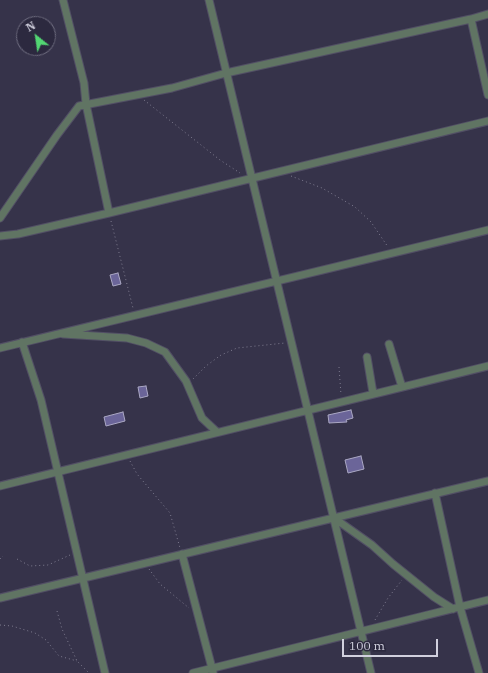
<!DOCTYPE html>
<style>
body{margin:0}
#map{position:relative;width:488px;height:673px;overflow:hidden;background:#36334a;font-family:"IBM Plex Serif",serif}
canvas{display:block}
.north{position:absolute;left:16px;top:16px;width:40px;height:40px;box-sizing:border-box;background:#2c293f;border:1px solid #6e6c7f;border-radius:50%;rotate:330deg;font-size:11px;font-weight:700;line-height:16px;text-align:center;color:#d1d0de}
.north::after{content:'';display:block;margin:auto;width:14px;height:18px;background:#52d673;clip-path:polygon(50% 0,100% 100%,50% 72%,0 100%)}
.scale{position:absolute;left:342px;top:639px;width:96px;height:18px;box-sizing:border-box;border:2px solid #d1d0de;border-top:0;padding-left:5px;font-size:12px;line-height:14px;white-space:nowrap;color:#d1d0de;-webkit-text-stroke:3px #2c293f;paint-order:stroke}
</style>
<div id="map">
<canvas width="488" height="673"></canvas>
<div class="north">N</div>
<div class="scale">100 m</div>
</div>
<script>
const ctx = document.querySelector('canvas').getContext('2d');
ctx.lineJoin = 'round';
function paint(path, color) { ctx.fillStyle = color; ctx.fill(path, 'evenodd'); }
const shape = rows => new Path2D(rows.map(r => 'M' + r).join(''));
function strokePath(path, color, width, dash) { ctx.strokeStyle = color; ctx.lineWidth = width; ctx.lineCap = dash ? 'butt' : 'round'; ctx.setLineDash(dash || []); ctx.stroke(path); }
const building = shape([
 [118,273,121,284,113,286,110,275,118,273],
 [146,386,148,396,140,398,138,387,146,386],
 [351,410,353,418,346,420,347,422,329,423,328,415,351,410],
 [123,412,125,421,106,426,104,417,123,412],
 [361,456,364,469,348,473,345,460,361,456]
]);
paint(building, '#6b6599');
strokePath(building, '#aba8c4', 1);
const minor = shape([
 [63,0,84,83,86,104,109,213],
 [209,0,371,673],
 [471,19,488,95],
 [0,218,57,135,79,106,172,88,226,73,471,19,488,14],
 [0,236,18,234,109,213,488,121],
 [63,334,127,338,146,343,165,352,186,381,202,418,217,432],
 [22,342,41,400,105,673],
 [389,344,402,387],
 [0,348,488,230],
 [367,357,373,393],
 [0,486,488,366],
 [435,493,460,607,479,673],
 [334,518,372,545,393,564,434,597,453,609],
 [182,554,213,672],
 [0,598,488,481],
 [193,673,488,600]
]);
strokePath(minor, '#524f65', 9);
strokePath(shape([
 [144,100,220,160,240,173],
 [291,176,322,188,355,207,371,222,388,247],
 [111,221,133,308],
 [339,367,341,395],
 [193,379,206,366,221,355,237,348,285,343],
 [130,461,137,474,170,513,180,548],
 [0,559,3,556],
 [17,559,30,566,48,565,70,555],
 [149,569,160,584,189,608],
 [57,611,62,629,77,661,89,673],
 [375,620,388,598,402,580],
 [0,625,12,626,35,633,46,640,59,656,77,661]
]), '#807e91', 1, [1, 3]);
strokePath(minor, '#607463', 7);
</script>
